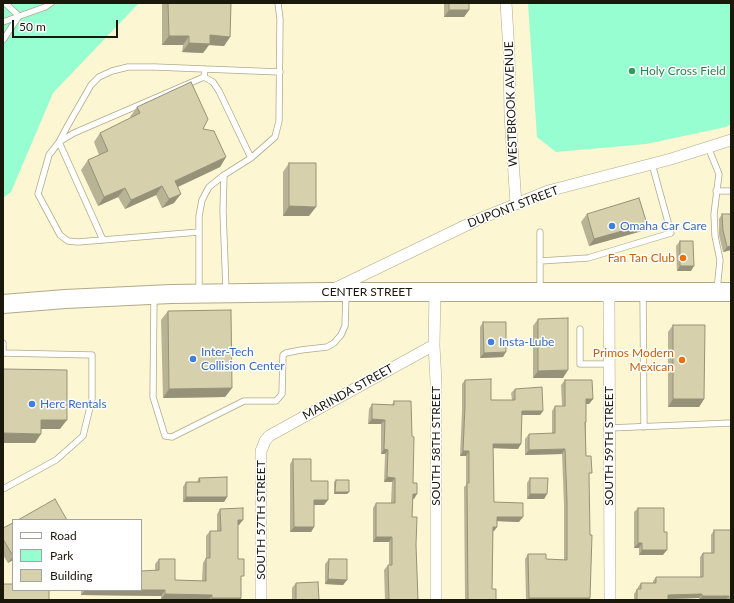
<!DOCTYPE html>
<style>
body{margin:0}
#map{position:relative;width:734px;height:603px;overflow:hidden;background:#fdf6d2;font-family:Lato,sans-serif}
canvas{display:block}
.frame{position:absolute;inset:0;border:4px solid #1a180b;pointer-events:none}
.legend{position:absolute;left:12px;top:519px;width:130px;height:72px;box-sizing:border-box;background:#fff;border:1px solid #a3a39d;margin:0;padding:5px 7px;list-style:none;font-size:12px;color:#1a180b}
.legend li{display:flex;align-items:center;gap:8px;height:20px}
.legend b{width:20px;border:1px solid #a3a39d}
.scale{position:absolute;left:12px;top:20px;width:106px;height:18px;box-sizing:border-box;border:2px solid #1a180b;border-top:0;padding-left:5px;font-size:12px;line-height:14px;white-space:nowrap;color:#1a180b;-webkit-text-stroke:3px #fff;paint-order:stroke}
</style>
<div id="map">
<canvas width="734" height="603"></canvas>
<div class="frame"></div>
<ul class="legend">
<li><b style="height:5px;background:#fff"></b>Road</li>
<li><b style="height:11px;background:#96fed1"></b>Park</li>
<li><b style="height:11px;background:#d6d0ad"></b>Building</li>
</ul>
<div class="scale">50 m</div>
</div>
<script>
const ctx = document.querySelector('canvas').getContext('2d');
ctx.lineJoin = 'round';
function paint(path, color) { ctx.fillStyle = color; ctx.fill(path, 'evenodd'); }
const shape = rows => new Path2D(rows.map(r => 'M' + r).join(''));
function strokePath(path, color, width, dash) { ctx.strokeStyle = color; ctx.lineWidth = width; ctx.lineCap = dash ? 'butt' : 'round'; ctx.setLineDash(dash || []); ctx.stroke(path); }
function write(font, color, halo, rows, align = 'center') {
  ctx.font = font + ' Lato,sans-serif'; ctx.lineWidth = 3; ctx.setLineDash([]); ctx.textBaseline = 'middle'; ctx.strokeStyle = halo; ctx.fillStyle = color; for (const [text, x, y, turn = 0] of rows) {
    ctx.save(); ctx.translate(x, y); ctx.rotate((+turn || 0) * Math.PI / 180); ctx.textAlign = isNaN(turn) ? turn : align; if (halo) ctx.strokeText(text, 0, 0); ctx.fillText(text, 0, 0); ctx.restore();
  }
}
paint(shape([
 [3,3,139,3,53,93,11,192,3,198],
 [528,3,731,3,731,124,726,127,646,144,556,152,537,137]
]), '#96fed1');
const lane = shape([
 [3,22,45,7,51,3],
 [3,40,19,16,5,3],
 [204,77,213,82,219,91,251,158],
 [708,147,719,174,714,214,715,236,720,260,717,290],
 [224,175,223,211,226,290],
 [716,191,731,191],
 [199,232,78,242,68,241,60,235,38,194,49,155,59,142,74,133,204,77,205,69],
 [103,240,59,142,68,125,91,85,99,77,112,71,128,67,155,67,280,72],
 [540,261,588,258,671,233,652,164],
 [540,290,540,232],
 [199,291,199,216,202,200,209,187,224,175,251,158,275,137,279,121,280,19,278,3],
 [643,295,644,427],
 [154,297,153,397,165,436,172,437,244,401,276,401,282,394,283,355,286,353,301,350,327,347,334,343,341,335,345,326,346,294],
 [580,329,580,364,609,364],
 [3,343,3,353],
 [609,428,731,423],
 [3,489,56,460,83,436,92,399,92,355,3,353]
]);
const street = shape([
 [506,3,509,52,510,115,516,204],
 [334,289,477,220,548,191,671,159,731,140],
 [609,292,610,600],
 [435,293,434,345,436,382,436,600],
 [261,600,261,451,265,441,269,436,434,345]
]);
const primary = shape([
 [3,304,65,299,171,294,328,292,731,292]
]);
strokePath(lane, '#b0aa88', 7);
strokePath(street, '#b0aa88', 12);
strokePath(primary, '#b0aa88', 20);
strokePath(lane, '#fff', 5.5);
strokePath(street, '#fff', 11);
strokePath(primary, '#fff', 18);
paint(shape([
 [162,3,231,3,230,37,224,46,209,45,203,53,182,52,183,45,162,45],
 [444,3,469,3,469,10,464,17,444,17],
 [137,107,203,129,226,157,220,167,178,187,174,203,162,208,156,195,125,209,118,197,98,206,81,170,88,160,99,155,94,142,100,133,131,118,130,117],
 [289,163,309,216,283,216,283,172],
 [587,214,642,231,589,246,581,222],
 [722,214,731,250,723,252,719,235,719,219],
 [680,241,691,271,677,271,676,246],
 [168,311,232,388,225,397,163,398,161,320],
 [538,319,563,378,533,378,533,326],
 [483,322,503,357,480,358,480,327],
 [673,325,704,399,699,407,668,407,668,332],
 [465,380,491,400,512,400,511,393,515,389,543,411,540,415,522,415,518,449,493,448,494,502,519,522,497,521,497,527,494,531,493,531,492,589,496,600,465,600,464,487,466,485,466,456,460,456,462,411,462,384],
 [565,380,593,399,589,404,586,404,586,456,589,477,589,600,526,600,525,559,528,554,546,559,564,560,564,505,562,454,525,455,525,439,529,434,552,434,552,411,555,406,562,406,561,385],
 [394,401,413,483,414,499,413,499,412,517,416,545,418,600,385,600,384,570,388,565,389,565,389,542,373,542,373,508,376,503,391,503,392,482,384,482,385,454,381,454,381,424,368,424,369,409,372,404,392,405],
 [293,459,328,500,324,505,314,505,314,527,311,532,290,532,290,464],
 [199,478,227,497,224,502,183,502,183,487,186,482,197,482],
 [530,478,547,494,544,499,527,499,527,483],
 [336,480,349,492,347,494,334,494,334,482],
 [638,508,664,532,663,555,639,555,639,548,634,548,634,512],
 [220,509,239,525,238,525,238,559,241,580,241,598,240,600,161,599,161,596,81,595,81,590,141,590,155,570,155,564,159,559,175,580,202,581,203,563,206,558,206,536,210,531,217,531,217,514],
 [13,523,13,560,8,563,3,555,3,528],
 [714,530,731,600,699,600,699,598,668,599,668,600,634,600,634,594,637,589,638,589,638,587,641,583,653,583,653,581,656,577,700,577,700,557,703,553,711,553,711,535],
 [329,559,347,580,343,585,325,584,325,564],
 [296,583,318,600,292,600,292,588]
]), '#b8b395');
paint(shape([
 [449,10,469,10,464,17,444,17],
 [210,35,230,37,224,46,209,45,203,53,182,52,189,43],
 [169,36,189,36,183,45,162,45],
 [226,157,220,167,169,191,175,181],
 [162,186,156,195,125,209,131,200],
 [125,188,118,197,98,206,104,197],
 [181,194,174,203,162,208,169,199],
 [289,206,316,207,309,216,283,216],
 [647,224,642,231,589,246,594,239],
 [731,246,731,250,723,252,727,247],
 [680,266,694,266,691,271,677,271],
 [506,352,503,357,480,358,484,353],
 [568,370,563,378,533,378,538,371],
 [232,388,225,397,163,398,169,389],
 [586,399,593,399,589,404,583,404],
 [673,399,704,399,699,407,668,407],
 [522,411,543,411,540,415,519,415],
 [372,419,385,420,381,424,368,424],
 [41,420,67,420,60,429,34,429],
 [3,433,41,434,35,443,3,443],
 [493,444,521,444,518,449,490,448],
 [384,449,388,450,385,454,381,454],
 [565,449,562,454,525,455,529,450],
 [463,451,469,451,466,456,460,456],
 [387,477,395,478,392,482,384,482],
 [335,492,349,492,347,494,334,494],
 [413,494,417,494,414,499,410,499],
 [530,494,547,494,544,499,527,499],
 [186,497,227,497,224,502,183,502],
 [314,500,328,500,324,505,311,505],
 [497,517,523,517,519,522,494,521],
 [238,520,243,520,239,525,234,525],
 [294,527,314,527,311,532,290,532],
 [493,527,497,527,494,531,489,531],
 [376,537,392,537,389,542,373,542],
 [638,543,642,543,639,548,634,548],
 [642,550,667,550,663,555,639,555],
 [13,556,13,560,8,563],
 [328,579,347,580,343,585,325,584],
 [85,590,165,590,161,596,81,595],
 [165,594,212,595,209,600,161,599],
 [702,594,699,598,665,599,668,595],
 [702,596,729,596,726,600,699,600],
 [212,598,241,598,240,600,211,600],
 [529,598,590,598,589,600,528,600]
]), '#969279');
const building = shape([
 [168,3,231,3,230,37,210,35,210,44,189,43,189,36,169,36,168,3],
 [449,3,469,3,469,10,449,10,449,3],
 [191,82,208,119,203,129,214,131,226,157,175,181,181,194,169,199,162,186,131,200,125,188,104,197,88,160,108,151,100,133,140,113,137,107,191,82],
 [289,163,316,163,316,207,289,206,289,163],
 [639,198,647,224,594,239,587,214,639,198],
 [722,214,731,214,731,246,727,247,723,230,722,214],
 [680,241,693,241,694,266,680,266,680,241],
 [231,310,232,388,169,389,168,311,231,310],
 [568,318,568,370,538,371,538,319,568,318],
 [483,322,506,322,506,352,484,353,483,322],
 [673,325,705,325,704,399,673,399,673,325],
 [3,369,67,370,67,420,41,420,41,434,3,433,3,369],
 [491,379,491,400,515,400,515,389,542,387,543,411,522,411,521,444,493,444,494,502,523,503,523,517,497,517,497,527,493,527,492,589,496,589,496,600,468,600,467,483,469,483,469,451,463,451,465,406,465,380,491,379],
 [565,380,592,380,593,399,586,399,586,422,585,422,586,456,591,456,592,473,589,473,590,535,592,535,590,598,529,598,528,554,546,554,546,559,567,560,567,500,565,449,529,450,529,434,555,433,555,406,565,406,565,380],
 [394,401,411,401,412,436,414,437,413,483,417,483,417,494,413,494,412,517,417,517,416,545,418,600,389,600,388,565,392,565,392,537,376,537,376,503,395,503,395,478,387,477,388,450,384,449,385,420,372,419,372,404,394,405,394,401],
 [293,459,311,459,311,481,328,481,328,500,314,500,314,527,294,527,293,459],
 [227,477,227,497,186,497,186,482,200,482,199,478,227,477],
 [530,478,548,478,547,494,530,494,530,478],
 [336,480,349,480,349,492,335,492,336,480],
 [55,499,67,520,18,520,55,499],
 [243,508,243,520,238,520,238,559,244,559,244,576,241,576,241,598,212,598,212,595,165,594,165,590,91,590,141,590,141,571,159,570,159,559,175,559,175,580,206,581,206,558,210,558,210,531,221,531,220,509,243,508],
 [638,508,664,508,664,532,667,532,667,550,642,550,642,543,638,543,638,508],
 [13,523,13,556,3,539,3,528,13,523],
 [714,530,731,530,731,600,729,600,729,596,702,596,702,594,668,595,668,600,637,600,637,589,641,589,641,583,656,583,656,577,703,577,703,553,714,553,714,530],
 [329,559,347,559,347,580,328,579,329,559],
 [318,582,319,600,296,600,296,583,318,582],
 [3,584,13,584,13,590,49,590,49,600,3,600,3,584]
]);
paint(building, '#d6d0ad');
strokePath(building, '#969279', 1);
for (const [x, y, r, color] of [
 [632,71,4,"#2e9e5b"],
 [612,226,4,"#3f7fe0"],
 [683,258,4,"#e8710a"],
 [491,342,4,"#3f7fe0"],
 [193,359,4,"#3f7fe0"],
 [682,360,4,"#e8710a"],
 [32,404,4,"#3f7fe0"]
]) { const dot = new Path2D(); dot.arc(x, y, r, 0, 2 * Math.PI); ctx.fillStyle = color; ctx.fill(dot); strokePath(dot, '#fff', 1.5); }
write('12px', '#27864d', '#fff', [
 ["Holy Cross Field",640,71]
], 'left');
write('12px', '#1a180b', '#fff', [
 ["WESTBROOK AVENUE",511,104,-92],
 ["DUPONT STREET",513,207,-21],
 ["CENTER STREET",367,292],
 ["MARINDA STREET",348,392,-29],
 ["SOUTH 58TH STREET",436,446,-90],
 ["SOUTH 59TH STREET",609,446,-90],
 ["SOUTH 57TH STREET",261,520,-90]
]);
write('12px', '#366cbe', '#fff', [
 ["Omaha Car Care",620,226],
 ["Insta-Lube",499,342],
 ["Inter-Tech",201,352],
 ["Collision Center",201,366],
 ["Herc Rentals",40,404]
], 'left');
write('12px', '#c56008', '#fff', [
 ["Fan Tan Club",675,258],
 ["Primos Modern",674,353],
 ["Mexican",674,367]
], 'right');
</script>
